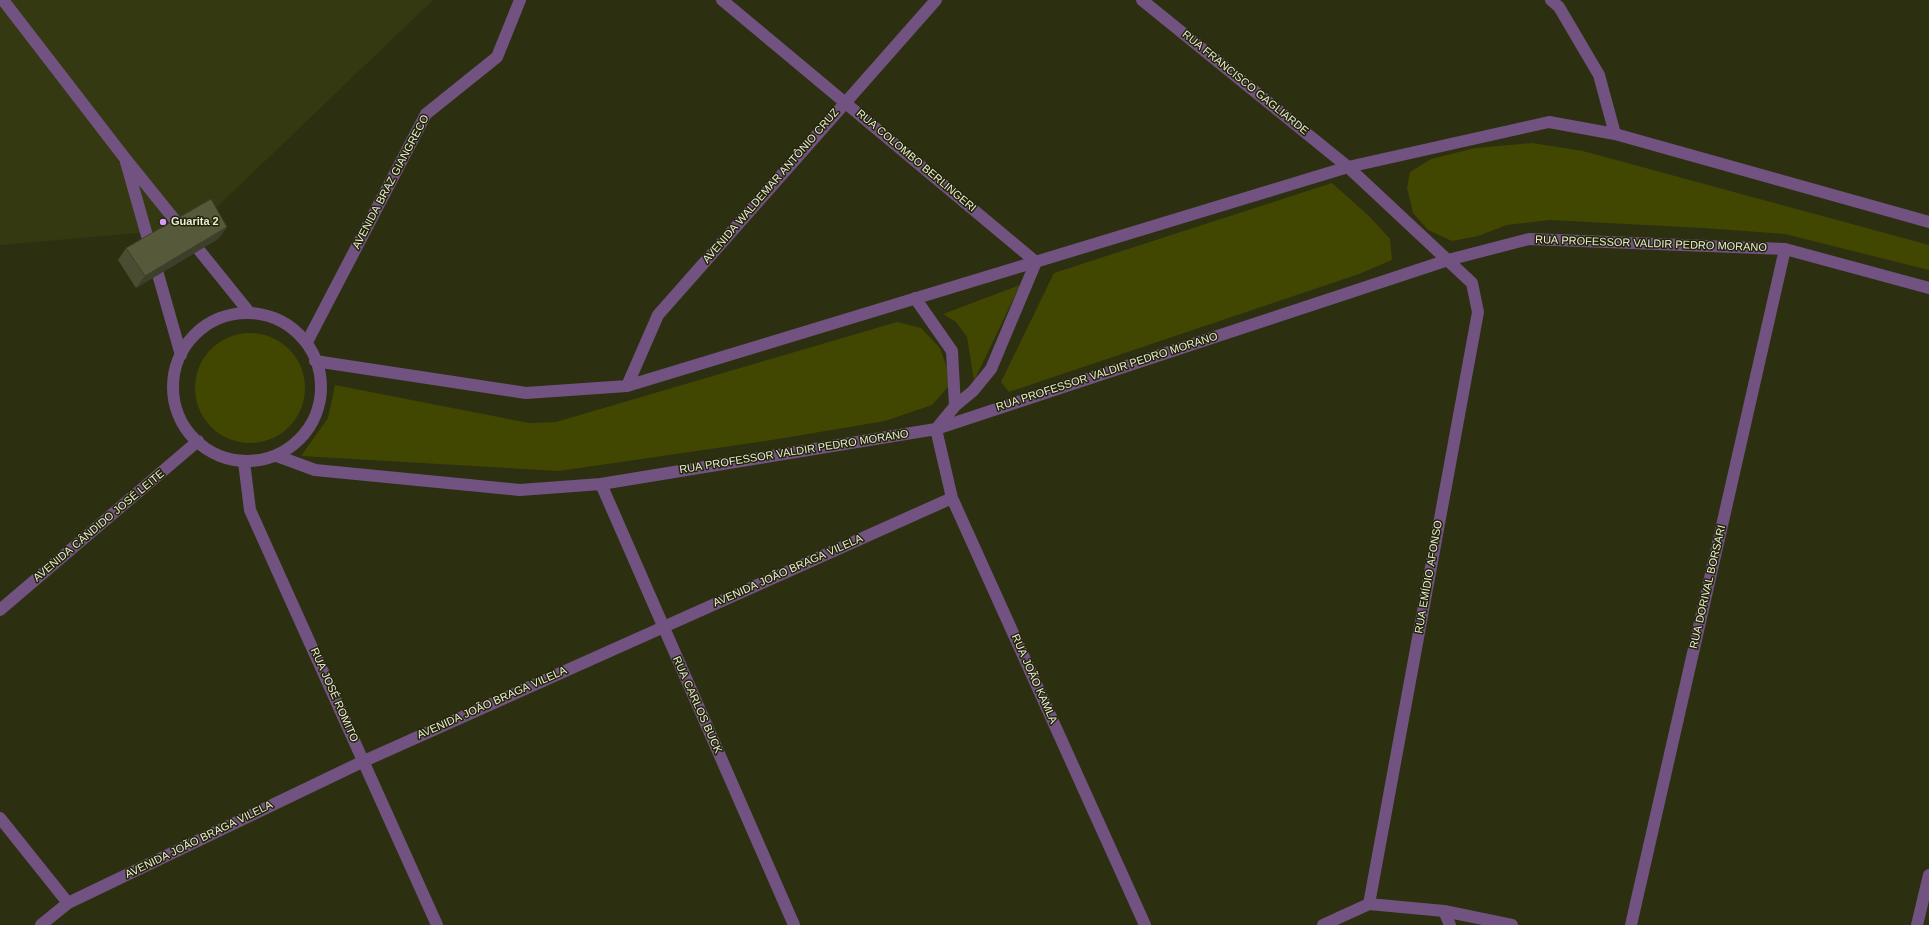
<!DOCTYPE html>
<meta charset="utf-8">
<style>
body{margin:0}
canvas{display:block;background:#2c2f10}
</style>
<canvas width="1929" height="925"></canvas>
<script>
const ctx = document.querySelector('canvas').getContext('2d');
ctx.lineJoin = 'round';
function paint(path, color) { ctx.fillStyle = color; ctx.fill(path, 'evenodd'); }
const shape = rows => new Path2D(rows.map(r => 'M' + r).join(''));
function strokePath(path, color, width, dash) { ctx.strokeStyle = color; ctx.lineWidth = width; ctx.lineCap = dash ? 'butt' : 'round'; ctx.setLineDash(dash || []); ctx.stroke(path); }
function write(font, color, halo, rows, align = 'center') {
  ctx.font = font + ' Arial,sans-serif'; ctx.lineWidth = 3; ctx.setLineDash([]); ctx.textBaseline = 'middle'; ctx.strokeStyle = halo; ctx.fillStyle = color; for (const [text, x, y, turn = 0] of rows) {
    ctx.save(); ctx.translate(x, y); ctx.rotate((+turn || 0) * Math.PI / 180); ctx.textAlign = isNaN(turn) ? turn : align; if (halo) ctx.strokeText(text, 0, 0); ctx.fillText(text, 0, 0); ctx.restore();
  }
}
paint(shape([
 [0,0,433,0,195,228,0,245]
]), '#353912');
paint(shape([
 [1532,143,1583,151,1929,245,1929,270,1785,234,1703,228,1550,220,1507,225,1478,236,1452,241,1428,230,1413,213,1407,188,1410,172,1431,159,1475,148],
 [1332,183,1370,217,1390,239,1392,260,1359,274,1009,392,1001,382,1054,273],
 [1020,285,974,381,967,337,956,322,943,314],
 [897,322,921,328,940,348,947,368,948,387,932,405,885,421,772,440,559,471,301,456,328,418,335,385,529,423,556,422],
 '195 388a55 55 0 1 1 110 0a55 55 0 1 1-110 0Z'
]), '#414600');
strokePath(shape([
 [3,0,124,157,249,312],
 [722,0,1036,262,991,369,973,391,955,406,936,429,952,498,1145,925],
 [1142,0,1348,167,1472,283,1478,312,1369,904],
 [1551,0,1559,7,1599,75,1615,134],
 [126,162,181,355],
 [915,298,952,351,955,406],
 '173 387a74 74 0 1 1 148 0a74 74 0 1 1-148 0Z',
 [307,342,426,114,497,57,520,0],
 [315,361,526,393,627,386,1348,167,1549,122,1615,134,1929,222],
 [627,386,658,315,936,0],
 [277,456,315,470,520,490,601,484,936,429,1448,260,1529,239,1785,249,1929,288],
 [244,462,250,510,437,925],
 [601,484,794,925],
 [0,610,198,441],
 [0,818,68,903],
 [1444,911,1450,925],
 [41,925,68,903,364,761,952,498],
 [1323,925,1369,904,1444,911,1512,925],
 [1631,925,1785,249],
 [1917,925,1929,875]
]), '#715280', 12);
paint(shape([
 [227,227,218,239,136,288,118,260,126,248]
]), '#4a4d32');
paint(shape([
 [227,227,218,239,136,288,145,276]
]), '#3c3f29');
const building = shape([
 [211,199,227,227,145,276,126,248,211,199]
]);
paint(building, '#565a3a');
strokePath(building, '#3c3f29', 1);
for (const [x, y, r, color] of [
 [163,222,4,"#d89af8"]
]) { const dot = new Path2D(); dot.arc(x, y, r, 0, 2 * Math.PI); ctx.fillStyle = color; ctx.fill(dot); strokePath(dot, '#222506', 1.5); }
write('11px', '#e9ecda', '#222506', [
 ["RUA FRANCISCO GAGLIARDE",1245,83,39],
 ["RUA COLOMBO BERLINGERI",916,161,40],
 ["AVENIDA BRAZ GIANGRECO",391,182,-62],
 ["AVENIDA WALDEMAR ANTÔNIO CRUZ",771,186,-49],
 ["RUA PROFESSOR VALDIR PEDRO MORANO",1651,244,2],
 ["RUA PROFESSOR VALDIR PEDRO MORANO",1107,372,-18],
 ["RUA PROFESSOR VALDIR PEDRO MORANO",794,452,-9],
 ["AVENIDA CÂNDIDO JOSÉ LEITE",99,526,-40],
 ["AVENIDA JOÃO BRAGA VILELA",788,571,-24],
 ["RUA EMÍDIO AFONSO",1429,577,-80],
 ["RUA DORIVAL BORSARI",1708,587,-77],
 ["RUA JOÃO KAMLA",1034,679,66],
 ["RUA JOSÉ ROMITO",334,695,66],
 ["AVENIDA JOÃO BRAGA VILELA",492,703,-24],
 ["RUA CARLOS BUCK",697,705,66],
 ["AVENIDA JOÃO BRAGA VILELA",199,840,-26]
]);
write('bold 11px', '#e9ecda', '#222506', [
 ["Guarita 2",171,222]
], 'left');
</script>
